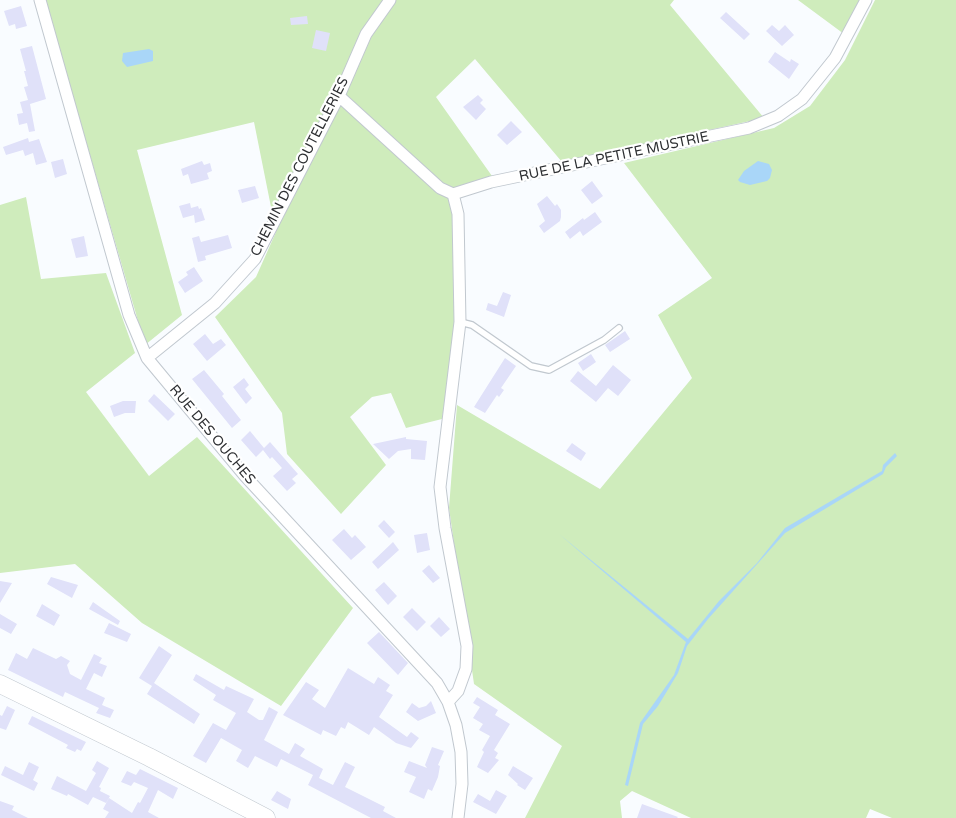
<!DOCTYPE html>
<style>
body{margin:0}
canvas{display:block;background:#f9fcff}
</style>
<canvas width="956" height="818"></canvas>
<script>
const ctx = document.querySelector('canvas').getContext('2d');
ctx.lineJoin = 'round';
function paint(path, color) { ctx.fillStyle = color; ctx.fill(path, 'evenodd'); }
const shape = rows => new Path2D(rows.map(r => 'M' + r).join(''));
function strokePath(path, color, width, dash) { ctx.strokeStyle = color; ctx.lineWidth = width; ctx.lineCap = dash ? 'butt' : 'round'; ctx.setLineDash(dash || []); ctx.stroke(path); }
function write(font, color, halo, rows, align = 'center') {
  ctx.font = font + ' "Varela Round",sans-serif'; ctx.lineWidth = 4.5; ctx.setLineDash([]); ctx.textBaseline = 'middle'; ctx.strokeStyle = halo; ctx.fillStyle = color; for (const [text, x, y, turn = 0] of rows) {
    ctx.save(); ctx.translate(x, y); ctx.rotate((+turn || 0) * Math.PI / 180); ctx.textAlign = isNaN(turn) ? turn : align; if (halo) ctx.strokeText(text, 0, 0); ctx.fillText(text, 0, 0); ctx.restore();
  }
}
paint(shape([
 [45,0,674,0,670,5,764,118,562,162,475,59,436,97,492,176,455,201,458,315,442,419,406,428,391,393,372,397,350,417,386,465,341,514,287,454,282,413,215,317,256,277,276,232,254,122,137,150,182,315,145,345],
 [798,0,861,0,844,34],
 [875,0,956,0,956,818,892,818,870,809,866,818,691,818,632,791,620,801,622,818,525,818,562,746,474,684,449,508,457,405,600,489,692,378,658,315,712,278,624,163,774,128,810,106,845,60],
 [26,197,41,279,106,273,135,353,86,392,149,476,197,437,353,608,281,706,142,623,75,564,0,573,0,205]
]), '#cfecbc');
paint(shape([
 [149,49,153,51,153,61,127,67,122,61,123,53],
 [758,161,769,164,772,170,770,178,767,181,750,185,740,182,738,180,744,171],
 [895,453,897,456,886,467,883,474,785,533,708,619,687,646,678,673,658,706,643,724,628,786,625,785,640,723,674,675,686,642,559,534,688,639,719,601,757,563,785,528,882,471,883,465]
]), '#a9d6f8');
paint(shape([
 [21,6,27,26,16,29,15,24,9,26,4,11],
 [726,12,750,34,744,40,720,18],
 [307,16,308,24,291,25,290,18],
 [772,25,779,31,785,25,794,35,782,46,766,31],
 [316,30,330,33,326,51,312,48],
 [32,46,46,99,30,104,35,131,29,132,27,123,19,125,17,114,23,113,20,102,28,100,24,87,28,86,24,71,26,71,20,49],
 [775,52,790,62,791,59,799,64,789,79,768,62],
 [478,95,483,100,480,103,486,109,476,120,463,107],
 [511,121,522,132,507,145,497,135],
 [28,138,29,142,39,139,47,162,36,165,33,153,25,156,23,150,6,155,3,147],
 [63,159,67,174,55,178,51,162],
 [202,161,204,165,210,163,212,171,207,173,209,179,191,184,188,174,183,176,181,169],
 [592,181,603,196,592,204,581,190],
 [255,186,259,198,242,203,238,190],
 [547,196,555,206,557,204,561,210,561,217,560,221,544,233,539,226,545,221,537,204],
 [190,203,191,208,198,206,199,209,201,208,205,220,195,223,194,215,183,218,179,206],
 [595,212,602,222,583,236,580,231,570,239,565,232,583,218,584,220],
 [228,235,232,248,205,256,206,260,198,262,192,238,199,236,201,242],
 [84,236,88,256,76,258,71,239],
 [194,267,203,281,185,293,178,282,188,275,186,272],
 [503,292,511,295,504,317,486,310,488,303,497,306],
 [625,331,630,339,610,352,605,345],
 [205,334,213,344,221,339,226,345,207,361,193,344],
 [591,354,596,362,583,371,578,363],
 [505,358,516,366,501,388,504,390,499,397,497,395,485,413,474,407],
 [613,365,631,380,618,396,608,388,596,402,570,381,578,371,596,386],
 [204,370,224,394,222,396,241,420,232,428,192,379],
 [244,378,249,385,245,389,252,398,246,404,233,387],
 [154,394,175,414,168,421,148,401],
 [123,401,136,401,135,413,125,413,114,417,110,406],
 [250,431,264,448,270,442,298,474,292,479,296,483,287,491,273,476,282,468,272,457,270,459,263,450,256,457,241,440],
 [406,437,406,439,427,441,425,460,411,459,411,449,398,451,389,459,373,444],
 [572,443,586,453,581,461,566,451],
 [384,520,395,532,389,538,378,526],
 [344,529,352,538,355,535,366,547,351,560,332,540],
 [427,533,430,550,417,553,414,535],
 [393,542,399,550,378,569,372,562],
 [429,565,440,578,433,583,422,571],
 [51,577,78,585,72,598,47,584],
 [0,581,12,583,0,603],
 [384,582,397,596,388,605,375,590],
 [93,602,120,621,118,625,89,609],
 [42,604,60,615,54,626,36,616],
 [412,608,426,622,417,631,403,617],
 [0,614,17,624,11,634,0,628],
 [439,617,450,629,441,637,430,626],
 [109,623,131,634,127,642,104,633],
 [379,632,408,663,398,675,367,643],
 [159,646,172,655,154,683,200,714,194,724,147,694,152,686,139,678],
 [33,648,56,659,61,656,70,661,67,665,70,674,81,680,94,654,102,658,99,663,107,666,102,677,94,673,86,689,105,698,102,705,114,710,110,718,96,713,99,708,65,692,63,697,8,670,16,653,27,659],
 [348,668,374,684,378,677,390,685,386,691,393,695,379,717,407,737,411,732,419,738,411,748,396,743,374,727,369,735,348,722,345,729,341,727,336,736,323,730,321,735,283,715,306,682,319,690,312,699,325,708],
 [196,674,224,690,226,686,254,699,247,712,259,720,263,720,269,707,278,712,264,740,289,754,295,743,305,749,300,756,323,769,319,778,333,785,345,762,355,767,345,787,385,807,383,811,396,818,371,818,308,785,313,775,281,759,277,767,255,756,248,768,236,761,242,750,221,738,206,763,193,756,213,723,226,730,236,713,213,700,216,695,193,680],
 [477,697,498,710,495,715,510,724,494,750,498,753,495,758,499,760,488,773,477,767,484,752,482,750,490,736,479,730,483,724,473,718,480,707,473,703],
 [431,701,436,713,418,721,406,712,412,703,419,708,426,706],
 [7,706,15,710,6,730,0,728,0,715,2,716],
 [32,716,86,742,81,751,77,749,75,752,66,748,68,745,28,724],
 [432,747,444,751,438,765,440,766,438,777,432,791,428,789,424,799,409,792,416,777,404,772,409,761,427,768,425,765],
 [97,761,109,768,99,787,101,788,100,791,110,796,106,803,93,797,88,805,68,794,67,796,51,789,57,776,86,791,96,773,92,770],
 [29,762,39,767,33,780,38,783,34,791,1,775,5,766,23,775],
 [513,766,533,778,525,790,517,785,518,784,508,775],
 [140,769,178,788,173,799,158,790,148,812,159,818,105,818,109,812,103,809,109,798,132,813,138,802,140,803,148,788,134,782,131,786,121,782,127,771,136,775],
 [496,790,507,796,496,814,473,802,478,794,490,801],
 [277,791,291,799,288,809,271,800],
 [0,801,14,806,12,810,28,818,0,818],
 [642,804,678,817,677,818,637,818]
]), '#e0e1f9');
const service = shape([
 [460,322,472,325,531,366,549,370,604,340,619,328]
]);
const minor = shape([
 [40,0,129,315,147,358,245,476,437,683,448,702,456,725,461,752,462,784,458,818],
 [339,96,440,188,453,194,491,182,749,128,778,116,802,99,835,58,866,0],
 [147,358,215,303,255,259,339,96,366,34,390,0],
 [448,702,458,691,466,669,467,646,445,528,440,487,460,322,458,214,453,194]
]);
const primary = shape([
 [0,684,149,757,266,818]
]);
strokePath(service, '#c1c8cf', 8);
strokePath(minor, '#c1c8cf', 13);
strokePath(primary, '#c1c8cf', 19);
strokePath(service, '#fff', 5.5);
strokePath(minor, '#fff', 11);
strokePath(primary, '#fff', 18);
write('14px', '#2d2f32', '#fff', [
 ["RUE DE LA PETITE MUSTRIE",614,157,-12],
 ["CHEMIN DES COUTELLERIES",300,167,-63],
 ["RUE DES OUCHES",212,435,50]
]);
</script>
